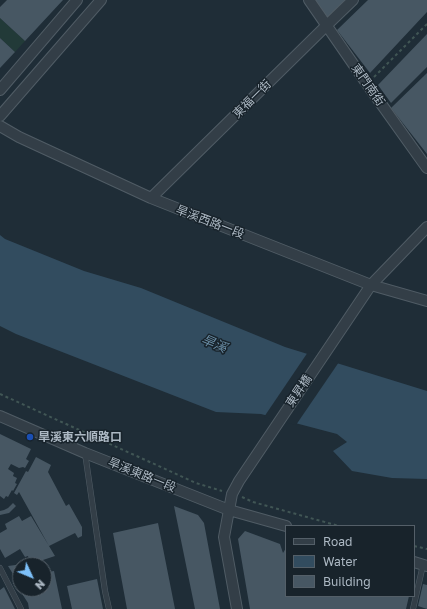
<!DOCTYPE html>
<meta charset="utf-8">
<style>
body{margin:0}
#map{position:relative;width:427px;height:609px;overflow:hidden;background:#1f2d37;font-family:"Golos Text",sans-serif}
canvas{display:block}
.legend{position:absolute;left:285px;top:525px;width:130px;height:72px;box-sizing:border-box;background:#18232b;border:1px solid #545f68;margin:0;padding:5px 7px;list-style:none;font-size:12px;color:#adb9c4}
.legend li{display:flex;align-items:center;gap:8px;height:20px}
.legend b{width:20px;border:1px solid #545f68}
.north{position:absolute;left:12px;top:557px;width:40px;height:40px;box-sizing:border-box;background:#18232b;border:1px solid #545f68;border-radius:50%;rotate:134deg;font-size:11px;font-weight:700;line-height:16px;text-align:center;color:#adb9c4}
.north::after{content:'';display:block;margin:auto;width:14px;height:18px;background:#7dc0f9;clip-path:polygon(50% 0,100% 100%,50% 72%,0 100%)}
</style>
<div id="map">
<canvas width="427" height="609"></canvas>
<ul class="legend">
<li><b style="height:5px;background:#333e47"></b>Road</li>
<li><b style="height:11px;background:#324c5f"></b>Water</li>
<li><b style="height:11px;background:#475763"></b>Building</li>
</ul>
<div class="north">N</div>
</div>
<script>
const ctx = document.querySelector('canvas').getContext('2d');
ctx.lineJoin = 'round';
function paint(path, color) { ctx.fillStyle = color; ctx.fill(path, 'evenodd'); }
const shape = rows => new Path2D(rows.map(r => 'M' + r).join(''));
function strokePath(path, color, width, dash) { ctx.strokeStyle = color; ctx.lineWidth = width; ctx.lineCap = dash ? 'butt' : 'round'; ctx.setLineDash(dash || []); ctx.stroke(path); }
function write(font, color, halo, rows, align = 'center') {
  ctx.font = font + ' "Golos Text","Noto Sans TC",sans-serif'; ctx.lineWidth = 3; ctx.setLineDash([]); ctx.textBaseline = 'middle'; ctx.strokeStyle = halo; ctx.fillStyle = color; for (const [text, x, y, turn = 0] of rows) {
    ctx.save(); ctx.translate(x, y); ctx.rotate((+turn || 0) * Math.PI / 180); ctx.textAlign = isNaN(turn) ? turn : align; if (halo) ctx.strokeText(text, 0, 0); ctx.fillText(text, 0, 0); ctx.restore();
  }
}
paint(shape([
 [0,18,25,41,15,52,0,38]
]), '#223a38');
paint(shape([
 [0,235,5,239,84,271,141,288,285,347,427,391,427,479,392,478,352,471,333,451,347,442,337,434,261,414,216,412,16,334,0,326]
]), '#324c5f');
paint(shape([
 [308,352,339,362,296,425,264,417]
]), '#1f2d37');
paint(shape([
 [7,0,63,0,25,41,0,18,0,7],
 [314,0,346,0,327,20],
 [368,0,427,0,427,12,370,73,337,30],
 [427,34,427,67,391,103,378,85],
 [0,38,15,52,0,68],
 [427,73,427,154,391,108],
 [0,434,31,449,26,459,29,461,25,468,23,467,19,468,11,464,8,469,14,473,13,476,17,478,15,483,17,484,13,491,12,490,8,497,6,496,4,499,0,496],
 [36,457,51,465,48,472,66,506,69,504,82,527,82,536,78,538,75,533,49,546,19,492,17,495,14,493,26,471,28,472],
 [13,503,16,506,9,513,0,515,0,511,4,510,8,508],
 [174,506,198,515,204,523,220,609,195,609],
 [19,516,22,521,31,516,55,556,43,560,44,565,20,565,20,589,44,589,44,565,47,572,54,571,62,609,29,609,28,603,19,589,15,572,13,574,8,566,30,563,28,556,25,557,20,549,5,558,0,549,0,533,7,529,5,524],
 [158,523,175,609,127,609,113,533],
 [245,531,280,544,283,553,286,548,286,596,409,596,406,609,250,609,238,539],
 [97,579,103,609,72,609,67,586],
 [423,584,427,585,427,609,418,606],
 [4,587,15,609,0,609,0,590]
]), '#475763');
const service = shape([
 [85,453,105,591,109,609],
 [0,568,21,609],
 [413,609,423,565]
]);
const minor = shape([
 [309,0,367,84,427,168],
 [0,90,77,0],
 [0,116,101,0],
 [0,126,19,137,151,198,371,285,427,301],
 [151,198,327,25,353,0],
 [0,416,85,453,229,510,286,526],
 [414,562,427,566],
 [237,609,224,537,232,494,239,481,371,285,427,227]
]);
strokePath(service, '#505c65', 6);
strokePath(minor, '#505c65', 12);
strokePath(shape([
 [374,77,427,24],
 [0,394,196,483,222,491],
 [242,497,253,502,339,526],
 [414,546,427,549]
]), '#415655', 2, [3, 3]);
strokePath(service, '#333e47', 5);
strokePath(minor, '#333e47', 10);
for (const [x, y, r, color] of [
 [30,437,4,"#1a4fb4"]
]) { const dot = new Path2D(); dot.arc(x, y, r, 0, 2 * Math.PI); ctx.fillStyle = color; ctx.fill(dot); strokePath(dot, '#18232b', 1.5); }
write('12px', '#adb9c4', '#18232b', [
 ["東門南街",368,85,55],
 ["東福一街",252,99,-45],
 ["旱溪西路一段",210,222,21],
 ["東昇橋",299,391,-56],
 ["旱溪東路一段",142,475,22]
]);
write('bold 12px', '#adb9c4', '#18232b', [
 ["旱溪東六順路口",38,437]
], 'left');
write('italic 13px', '#6c90a9', '#18232b', [
 ["旱溪",214,344,23]
]);
</script>
